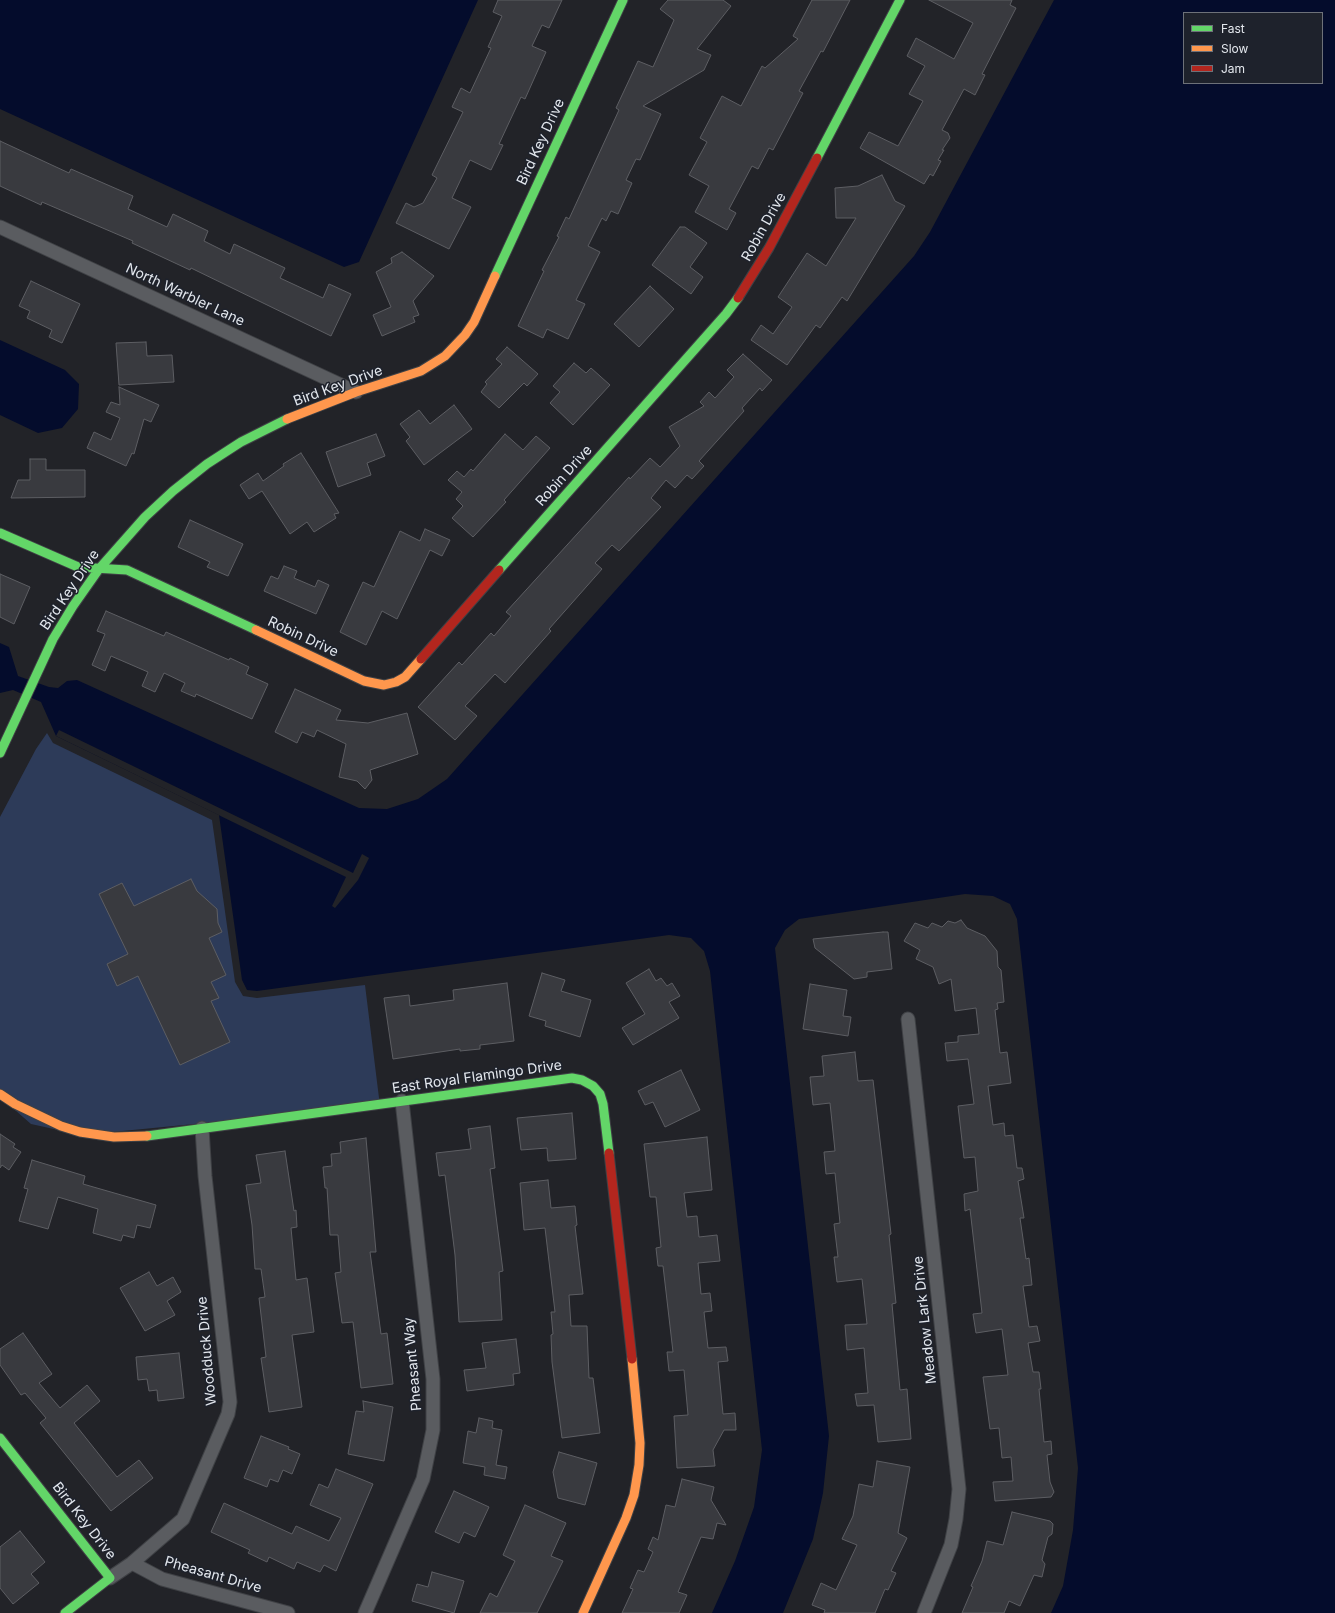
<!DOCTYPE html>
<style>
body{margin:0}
#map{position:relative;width:1335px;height:1613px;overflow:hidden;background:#222328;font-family:Inter,sans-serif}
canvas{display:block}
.legend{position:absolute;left:1183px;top:12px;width:140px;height:72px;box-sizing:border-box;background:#1e222c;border:1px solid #6d7179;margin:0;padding:5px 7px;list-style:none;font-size:12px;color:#e3e7ed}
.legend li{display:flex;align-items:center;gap:8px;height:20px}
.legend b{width:20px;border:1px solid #6d7179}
</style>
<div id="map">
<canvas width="1335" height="1613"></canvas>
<ul class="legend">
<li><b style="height:5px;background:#63d668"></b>Fast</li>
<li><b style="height:5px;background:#ff974d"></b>Slow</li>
<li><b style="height:5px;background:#b3261e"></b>Jam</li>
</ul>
</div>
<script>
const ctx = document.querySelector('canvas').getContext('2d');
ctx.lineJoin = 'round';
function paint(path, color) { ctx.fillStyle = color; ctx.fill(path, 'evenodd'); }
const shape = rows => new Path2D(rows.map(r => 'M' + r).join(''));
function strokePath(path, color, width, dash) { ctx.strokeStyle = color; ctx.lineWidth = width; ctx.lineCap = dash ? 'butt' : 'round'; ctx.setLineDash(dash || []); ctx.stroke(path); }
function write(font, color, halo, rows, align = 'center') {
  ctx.font = font + ' Inter,sans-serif'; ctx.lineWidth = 3; ctx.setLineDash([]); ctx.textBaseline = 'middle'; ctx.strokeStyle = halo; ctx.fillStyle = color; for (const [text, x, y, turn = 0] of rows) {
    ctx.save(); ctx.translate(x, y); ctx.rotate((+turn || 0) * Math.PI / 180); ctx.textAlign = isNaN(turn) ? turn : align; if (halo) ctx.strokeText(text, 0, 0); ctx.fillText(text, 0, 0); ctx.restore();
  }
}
paint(shape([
 [47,733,53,743,212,820,235,982,243,996,257,998,365,985,380,1106,81,1135,31,1124,0,1097,0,817,36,749]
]), '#2d3b59');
paint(shape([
 [0,0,478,0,359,262,344,267,0,109],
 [1054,0,1335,0,1335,1613,1051,1613,1063,1586,1073,1530,1078,1468,1019,938,1017,919,1010,904,993,896,965,894,799,919,785,930,775,948,829,1436,823,1493,813,1539,783,1613,712,1613,735,1561,754,1507,762,1450,710,971,704,951,691,938,669,935,257,991,247,990,242,980,219,815,56,736,41,702,13,690,0,693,0,643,9,647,18,676,49,687,58,688,67,681,77,680,359,808,387,809,418,799,447,779,914,256,930,232],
 [1184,13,1322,13,1322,83,1184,83],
 [0,340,65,370,79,384,78,409,62,428,38,433,0,415]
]), '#040c2c');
paint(shape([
 [59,730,353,873,362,854,369,858,358,880,335,908,332,906,346,877,56,736]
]), '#222328');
const building = shape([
 [498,0,562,0,549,28,542,25,532,46,546,52,525,99,521,97,499,144,503,145,491,170,470,160,452,198,471,207,449,249,396,223,406,203,414,207,423,203,437,178,432,175,463,112,452,107,461,88,470,93,491,48,488,47,502,16,493,12,498,0],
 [668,0,723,0,731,6,697,49,711,55,704,70,643,106,661,114,640,160,636,159,626,180,632,183,618,214,611,211,606,221,602,218,588,246,600,252,576,300,585,304,568,339,547,329,543,338,518,326,544,271,542,270,559,237,557,236,566,217,569,219,619,110,616,108,638,61,653,67,674,20,660,9,668,0],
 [812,0,850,0,823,52,821,51,799,91,803,93,773,150,769,148,758,169,752,166,729,209,736,213,727,230,695,212,709,186,689,175,707,142,700,138,722,96,741,106,762,66,765,68,798,39,793,36,812,0],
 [929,0,1012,0,1010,5,1016,8,982,74,985,75,975,95,964,89,942,130,948,133,950,138,942,150,944,150,938,160,941,161,933,176,930,174,924,184,860,148,869,132,898,146,923,101,909,94,925,66,907,56,916,38,954,59,973,23,929,0],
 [0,141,69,173,71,169,133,196,128,209,167,227,173,214,208,231,204,241,230,254,234,244,285,268,280,278,323,298,329,284,351,294,331,336,191,268,190,270,132,243,133,241,42,202,41,205,0,186,0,141],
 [882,175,895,201,905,206,847,301,842,297,820,328,816,325,787,365,751,340,761,325,773,334,792,307,778,297,807,253,826,266,856,218,836,218,835,188,858,186,882,175],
 [680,227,685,227,707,243,690,267,703,277,691,294,652,265,680,227],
 [402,252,434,276,413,301,419,315,413,317,415,322,382,336,373,315,391,307,376,272,392,263,391,258,402,252],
 [31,281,80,304,62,343,49,337,52,330,27,318,30,311,19,306,31,281],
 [650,286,674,309,639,347,614,324,650,286],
 [146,342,147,356,172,355,174,382,119,385,116,343,146,342],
 [507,347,538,374,527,386,524,383,499,408,481,392,487,384,485,382,502,364,496,359,507,347],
 [743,354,772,380,762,391,760,388,742,408,744,411,699,461,704,466,692,479,687,475,675,488,666,480,651,498,661,507,619,551,612,545,595,563,602,569,549,629,551,631,505,683,495,674,465,706,477,716,455,740,418,707,459,662,462,665,491,633,494,636,511,616,506,612,629,477,630,479,650,458,660,467,680,446,669,427,704,406,700,402,709,392,715,398,734,377,727,370,743,354],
 [574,363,586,373,591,368,610,385,573,425,550,403,560,392,553,386,574,363],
 [119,387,159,405,151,422,144,419,134,454,132,453,126,466,87,448,94,432,111,440,120,418,106,412,111,402,120,405,119,387],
 [454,405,472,429,424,465,406,441,410,437,400,424,419,410,430,424,454,405],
 [376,434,385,456,367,463,371,475,338,487,326,452,376,434],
 [505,434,523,450,536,436,550,448,504,500,506,502,473,537,452,518,463,506,456,499,462,492,448,480,457,471,464,477,471,469,473,471,505,434],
 [301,453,339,513,334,514,336,518,314,532,307,522,290,534,262,491,249,499,240,485,258,473,263,481,284,466,283,464,301,453],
 [30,459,46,459,46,470,85,470,85,497,11,498,18,480,30,480,30,459],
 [190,520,243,544,228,576,207,567,210,562,178,547,190,520],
 [425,529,450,540,442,556,430,550,397,619,382,611,366,645,340,632,363,582,374,587,400,531,420,541,425,529],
 [284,566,297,571,294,578,315,587,318,580,329,585,316,614,264,591,271,576,278,579,284,566],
 [0,574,30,587,14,624,0,617,0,574],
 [106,611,164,636,166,632,229,660,230,658,249,667,246,674,268,684,252,719,196,694,195,697,181,691,185,683,164,673,155,692,142,686,148,672,111,656,105,671,92,665,105,634,97,631,106,611],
 [295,689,341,710,336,720,368,723,407,713,418,754,370,770,372,780,365,789,357,781,339,777,346,744,317,730,314,737,302,732,297,743,275,732,295,689],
 [191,879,197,891,217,909,218,923,222,932,209,938,226,975,211,982,219,998,211,1001,230,1042,180,1065,138,976,117,986,107,964,128,954,99,894,122,883,134,906,191,879],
 [961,920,967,928,985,936,997,951,998,967,1001,970,1004,1002,997,1003,998,1009,995,1010,1000,1053,1007,1052,1011,1083,988,1086,993,1125,1004,1123,1005,1136,1013,1135,1017,1168,1022,1168,1024,1179,1018,1181,1024,1218,1020,1218,1026,1259,1029,1258,1032,1285,1023,1286,1029,1327,1037,1326,1040,1341,1028,1343,1033,1372,1039,1372,1041,1389,1039,1389,1044,1442,1051,1441,1052,1454,1047,1455,1050,1482,1054,1492,1051,1497,995,1501,993,1482,1013,1481,1011,1457,1002,1458,999,1428,990,1429,983,1377,1008,1375,1002,1329,976,1333,973,1314,982,1313,970,1209,965,1211,964,1194,978,1191,975,1157,964,1158,958,1106,974,1104,968,1059,947,1061,945,1043,958,1042,958,1036,979,1034,976,1008,955,1011,951,979,939,984,933,967,916,959,920,950,904,941,915,923,928,928,932,923,942,927,948,921,955,923,961,920],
 [883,932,888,932,892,969,867,972,867,977,854,979,815,948,813,939,883,932],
 [649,969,656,981,661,978,667,986,672,983,680,996,669,1002,679,1018,633,1045,622,1028,645,1014,626,983,649,969],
 [542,973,565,980,561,991,591,1000,580,1037,545,1026,546,1021,529,1016,542,973],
 [507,983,514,1041,480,1045,480,1049,460,1051,460,1049,393,1059,384,998,409,995,410,1006,454,1000,453,990,507,983],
 [810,984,847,990,843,1016,851,1017,848,1036,803,1029,810,984],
 [855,1052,858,1081,873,1080,891,1234,889,1235,896,1303,892,1304,900,1390,907,1389,911,1439,878,1442,874,1405,857,1406,855,1394,868,1393,864,1348,847,1350,845,1325,867,1324,862,1279,837,1282,834,1257,838,1257,834,1224,840,1223,835,1173,826,1174,824,1152,835,1151,830,1103,813,1105,810,1077,824,1076,822,1056,855,1052],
 [681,1070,700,1110,665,1127,653,1102,645,1105,638,1091,681,1070],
 [572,1113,576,1159,548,1161,547,1148,521,1150,517,1118,572,1113],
 [490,1126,495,1168,490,1169,503,1271,499,1272,502,1320,459,1322,455,1255,445,1175,439,1176,436,1153,471,1149,468,1129,490,1126],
 [0,1134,15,1144,13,1147,21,1152,9,1170,2,1165,0,1168,0,1134],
 [707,1137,712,1190,684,1193,687,1217,697,1216,699,1237,717,1235,720,1261,698,1263,701,1294,710,1293,712,1311,704,1312,708,1348,726,1347,728,1361,718,1362,723,1414,735,1413,736,1430,724,1430,713,1450,715,1466,677,1468,674,1416,688,1415,684,1370,669,1371,667,1352,673,1352,663,1266,658,1266,656,1248,661,1247,656,1197,650,1197,644,1144,707,1137],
 [366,1138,376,1252,370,1252,381,1334,387,1333,393,1384,361,1388,353,1322,342,1323,335,1273,341,1272,338,1235,330,1235,327,1188,325,1188,323,1167,332,1166,331,1154,341,1153,340,1142,366,1138],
 [285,1151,294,1211,296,1210,297,1227,291,1228,296,1280,307,1278,314,1332,292,1335,302,1407,269,1412,261,1358,266,1357,259,1298,265,1297,261,1269,255,1269,252,1225,246,1185,261,1183,256,1155,285,1151],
 [32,1160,85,1176,83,1184,156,1205,150,1228,137,1225,134,1238,123,1235,121,1241,93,1233,98,1209,58,1197,48,1229,19,1221,28,1189,24,1188,32,1160],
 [548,1180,551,1208,575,1206,577,1225,575,1226,583,1294,569,1295,571,1326,587,1326,589,1378,593,1378,600,1433,562,1438,552,1362,551,1335,553,1334,551,1312,555,1312,545,1228,524,1230,520,1183,548,1180],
 [149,1272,157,1286,173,1277,181,1292,167,1301,175,1315,145,1331,120,1288,149,1272],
 [23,1333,52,1374,39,1383,60,1408,87,1385,100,1401,74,1423,117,1477,139,1460,153,1478,111,1511,40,1423,46,1418,25,1393,21,1395,0,1365,0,1349,23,1333],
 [516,1339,520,1373,513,1374,514,1385,467,1391,464,1370,486,1368,482,1343,516,1339],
 [179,1353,184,1398,158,1401,157,1390,149,1391,147,1379,138,1380,136,1357,179,1353],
 [363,1401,393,1407,384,1461,348,1454,356,1411,364,1412,363,1401],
 [479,1418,493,1421,492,1428,502,1430,496,1465,507,1467,505,1479,484,1475,485,1467,463,1463,468,1431,476,1433,479,1418],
 [261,1436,289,1447,288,1449,300,1454,292,1474,283,1470,278,1482,270,1479,267,1487,244,1478,261,1436],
 [559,1452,597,1463,585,1505,558,1498,553,1472,559,1452],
 [877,1461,910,1467,898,1533,907,1538,891,1571,896,1573,888,1590,885,1589,875,1613,824,1613,825,1610,812,1605,821,1583,836,1590,857,1545,842,1539,853,1516,859,1484,873,1487,877,1461],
 [336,1469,373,1484,336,1571,324,1565,320,1572,297,1562,294,1569,269,1557,267,1562,248,1553,250,1550,211,1532,224,1503,292,1534,296,1526,329,1541,341,1518,310,1505,319,1484,328,1488,336,1469],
 [682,1479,714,1487,711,1500,726,1525,717,1523,713,1539,701,1537,678,1592,687,1595,679,1613,622,1613,633,1589,630,1588,638,1570,644,1572,653,1552,648,1549,653,1537,658,1540,666,1505,675,1507,682,1479],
 [454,1491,489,1507,475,1537,464,1532,459,1543,435,1532,454,1491],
 [525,1505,566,1523,551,1556,563,1561,537,1613,480,1613,490,1593,497,1597,515,1561,503,1555,525,1505],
 [1012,1512,1050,1521,1053,1524,1052,1534,1048,1537,1042,1560,1045,1564,1042,1577,1034,1575,1020,1606,1009,1601,1004,1613,962,1613,973,1587,971,1586,982,1561,987,1541,1003,1545,1012,1512],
 [20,1531,45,1562,31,1574,39,1583,13,1604,0,1588,0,1547,20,1531],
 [432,1572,464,1581,454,1613,412,1601,417,1584,428,1587,432,1572]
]);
paint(building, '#393a3f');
strokePath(building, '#5d5e63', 1);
const street = shape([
 [0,227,356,392],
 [908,1019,959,1489,956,1519,951,1545,924,1613],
 [132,1563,162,1579,288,1613],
 [110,1578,132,1563,183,1519,228,1414,230,1402,205,1176,202,1128],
 [365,1613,423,1479,433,1430,433,1379,402,1101]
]);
const fast = shape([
 [817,158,900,0],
 [495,276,623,0],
 [0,533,78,567,127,570,256,630],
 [499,570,726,314,738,298],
 [0,753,53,639,73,606,99,569,145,517,173,491,207,464,241,442,287,419],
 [147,1136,572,1078,582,1080,593,1086,600,1094,603,1104,609,1153],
 [0,1438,110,1578,65,1613]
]);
const slow = shape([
 [287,419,356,392,421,371,445,356,465,335,474,322,495,276],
 [256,630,364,681,384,685,396,682,405,677,421,659],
 [0,1094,15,1104,61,1126,80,1132,114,1137,147,1136],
 [583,1613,626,1518,634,1495,639,1465,640,1443,632,1359]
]);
const jam = shape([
 [738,298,769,248,817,158],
 [421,659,499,570],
 [609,1153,632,1359]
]);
strokePath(street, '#3f4145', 15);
strokePath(fast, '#3f4145', 11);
strokePath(slow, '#3f4145', 11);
strokePath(jam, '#3f4145', 11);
strokePath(street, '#5a5c60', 13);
strokePath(fast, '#63d668', 9);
strokePath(slow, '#ff974d', 9);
strokePath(jam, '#b3261e', 9);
write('14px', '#e3e7ed', '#1e222c', [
 ["Bird Key Drive",541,142,-65],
 ["Robin Drive",764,227,-61],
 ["North Warbler Lane",185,295,25],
 ["Bird Key Drive",338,386,-20],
 ["Robin Drive",564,476,-48],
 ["Bird Key Drive",70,590,-56],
 ["Robin Drive",303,637,25],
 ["East Royal Flamingo Drive",477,1077,-8],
 ["Meadow Lark Drive",925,1320,-96],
 ["Woodduck Drive",207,1351,-95],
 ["Pheasant Way",413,1364,-95],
 ["Bird Key Drive",84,1521,52],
 ["Pheasant Drive",213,1575,16]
]);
</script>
